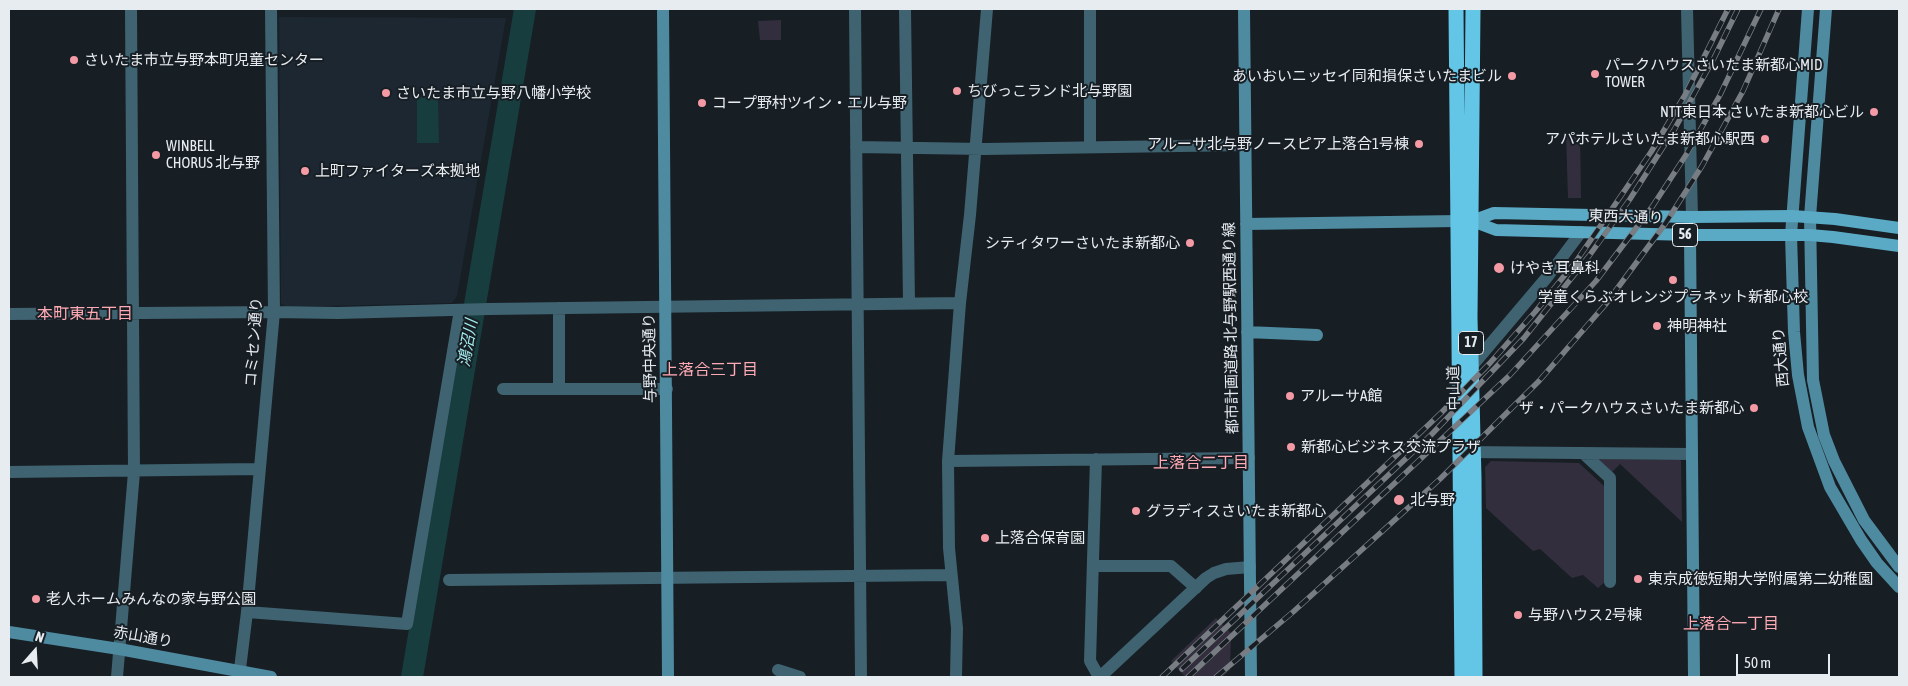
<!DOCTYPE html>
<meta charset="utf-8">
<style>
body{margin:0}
#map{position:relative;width:1908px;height:686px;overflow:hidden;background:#171e24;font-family:"Asap Condensed",sans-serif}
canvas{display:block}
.frame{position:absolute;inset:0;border:10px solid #e7ecf1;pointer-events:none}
.north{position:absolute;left:10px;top:626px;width:50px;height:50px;-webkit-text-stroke:4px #171e24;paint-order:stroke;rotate:19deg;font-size:14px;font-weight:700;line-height:20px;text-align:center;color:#e7ecf1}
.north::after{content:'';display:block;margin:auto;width:18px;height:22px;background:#e7ecf1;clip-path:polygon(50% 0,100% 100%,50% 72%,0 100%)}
.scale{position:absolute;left:1736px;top:654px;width:94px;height:22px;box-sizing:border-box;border:2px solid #e7ecf1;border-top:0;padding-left:6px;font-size:15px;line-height:18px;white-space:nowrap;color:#e7ecf1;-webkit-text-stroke:4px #171e24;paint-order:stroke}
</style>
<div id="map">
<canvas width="1908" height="686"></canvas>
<div class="frame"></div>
<div class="north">N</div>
<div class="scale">50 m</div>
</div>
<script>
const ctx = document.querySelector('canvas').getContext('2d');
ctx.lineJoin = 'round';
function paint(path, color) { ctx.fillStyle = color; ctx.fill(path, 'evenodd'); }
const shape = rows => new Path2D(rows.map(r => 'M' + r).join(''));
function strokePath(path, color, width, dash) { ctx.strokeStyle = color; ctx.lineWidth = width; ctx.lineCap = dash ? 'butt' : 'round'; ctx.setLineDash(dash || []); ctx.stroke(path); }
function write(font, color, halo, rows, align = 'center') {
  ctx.font = font + ' "Asap Condensed","Noto Sans JP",sans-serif'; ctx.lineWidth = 4; ctx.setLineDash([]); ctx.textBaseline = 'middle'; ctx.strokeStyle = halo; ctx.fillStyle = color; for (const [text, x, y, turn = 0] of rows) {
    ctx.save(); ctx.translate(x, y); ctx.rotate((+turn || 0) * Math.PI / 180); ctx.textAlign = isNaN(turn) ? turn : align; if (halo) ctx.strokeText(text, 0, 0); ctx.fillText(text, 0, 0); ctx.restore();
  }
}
paint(shape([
 [279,17,506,18,457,296,452,303,286,307,281,303]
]), '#1c2732');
paint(shape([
 [781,20,781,40,760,40,758,21],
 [1580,134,1581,198,1568,198,1566,135],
 [1598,459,1680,460,1681,461,1682,522,1620,464,1612,472],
 [1491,461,1579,463,1604,486,1607,580,1598,588,1583,575,1572,578,1540,549,1533,551,1486,508,1485,467],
 [1216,618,1231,633,1230,670,1222,677,1185,677,1171,661]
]), '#322e3d');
paint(shape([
 [417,97,438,97,439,143,417,143]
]), '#173d3e');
strokePath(shape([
 [412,677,525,9]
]), '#173d3e', 22);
strokePath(shape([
 [855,9,861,677],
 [905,9,909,303],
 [1090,9,1090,147],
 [1687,9,1692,217],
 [856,147,984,149,1245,145],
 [9,314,274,312,338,313,489,309,960,303],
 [1471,367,1548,276,1581,232],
 [559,388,559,308],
 [503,389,667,389],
 [1465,452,1692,454],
 [1583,453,1610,478,1610,582],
 [1096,459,1090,661,1099,677],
 [948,461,1249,458],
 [9,472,258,469],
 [1093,566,1171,566,1196,588],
 [449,580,951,575],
 [247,612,407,624,460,310],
 [778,670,800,677],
 [117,677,134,472,131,9],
 [239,677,247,612,274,312,271,9],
 [956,677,957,628,949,548,948,461,960,303,970,215,987,9],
 [1100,677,1206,578,1214,573,1226,569,1250,567]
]), '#3f6370', 12);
strokePath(shape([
 [663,9,668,677],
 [1244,9,1251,677],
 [1808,9,1791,235,1794,332,1798,375,1808,427,1830,487,1861,540,1877,563,1899,587],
 [1826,9,1810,217,1813,380,1824,435,1834,461,1864,520,1899,567],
 [1246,224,1459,221],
 [1690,235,1694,677],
 [1247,332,1317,335],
 [9,632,119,649,271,677]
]), '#4e8ba0', 12);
strokePath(shape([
 [1461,221,1472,221,1496,230,1690,235,1810,235,1833,237,1899,246],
 [1472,221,1494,213,1692,217,1792,216,1835,219,1899,228]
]), '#5aaac5', 12);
strokePath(shape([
 [1456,9,1462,677],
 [1473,9,1470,318,1474,478,1475,677]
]), '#63c6e7', 15);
const rail = shape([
 [1182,669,1431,435,1524,338,1589,256,1630,199,1674,130,1713,60,1738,9],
 [1162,677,1441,413,1490,363,1535,312,1577,260,1651,152,1685,95,1728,9],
 [1188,677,1510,375,1596,281,1652,207,1686,155,1720,95,1761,9],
 [1216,677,1293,612,1440,479,1539,381,1605,305,1665,224,1702,166,1743,91,1779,9]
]);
strokePath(rail, '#777d83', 5.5);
strokePath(rail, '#171e24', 4, [11]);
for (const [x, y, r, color] of [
 [74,60,5,"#f49aa5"],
 [1595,74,5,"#f49aa5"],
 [1512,76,5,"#f49aa5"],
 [957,91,5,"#f49aa5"],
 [386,93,5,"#f49aa5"],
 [702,103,5,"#f49aa5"],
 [1874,112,5,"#f49aa5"],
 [1765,139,5,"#f49aa5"],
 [1419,144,5,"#f49aa5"],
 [156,155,5,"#f49aa5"],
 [305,171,5,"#f49aa5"],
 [1190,243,5,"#f49aa5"],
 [1499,268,6,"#f49aa5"],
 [1673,280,5,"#f49aa5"],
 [1657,326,5,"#f49aa5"],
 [1290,396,5,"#f49aa5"],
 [1754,408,5,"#f49aa5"],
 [1291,447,5,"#f49aa5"],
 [1399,500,6,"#f49aa5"],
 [1136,511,5,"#f49aa5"],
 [985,538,5,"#f49aa5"],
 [1638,579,5,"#f49aa5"],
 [36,599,5,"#f49aa5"],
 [1518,615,5,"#f49aa5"]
]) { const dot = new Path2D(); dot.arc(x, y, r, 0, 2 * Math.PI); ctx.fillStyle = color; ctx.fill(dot); strokePath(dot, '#171e24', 2); }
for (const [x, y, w] of [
 [1685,235,25],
 [1471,343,25]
]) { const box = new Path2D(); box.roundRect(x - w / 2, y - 11.5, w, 23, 4); ctx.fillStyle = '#171e24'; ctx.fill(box); strokePath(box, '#e7ecf1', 1); }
write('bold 14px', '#e7ecf1', null, [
 ["56",1685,235],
 ["17",1471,343]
]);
write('15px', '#e7ecf1', '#171e24', [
 ["さいたま市立与野本町児童センター",84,60],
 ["パークハウスさいたま新都心MID",1605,65],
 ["TOWER",1605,82],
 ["あいおいニッセイ同和損保さいたまビル",1502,76,"right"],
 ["ちびっこランド北与野園",967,91],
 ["さいたま市立与野八幡小学校",396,93],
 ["コープ野村ツイン・エル与野",712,103],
 ["NTT東日本 さいたま新都心ビル",1864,112,"right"],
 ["アパホテルさいたま新都心駅西",1755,139,"right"],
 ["アルーサ北与野ノースピア上落合1号棟",1409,144,"right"],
 ["WINBELL",166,146],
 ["CHORUS 北与野",166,163],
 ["上町ファイターズ本拠地",315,171],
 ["シティタワーさいたま新都心",1180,243,"right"],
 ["けやき耳鼻科",1510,268],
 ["学童くらぶオレンジプラネット新都心校",1673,297,"center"],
 ["神明神社",1667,326],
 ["アルーサA館",1300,396],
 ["ザ・パークハウスさいたま新都心",1744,408,"right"],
 ["新都心ビジネス交流プラザ",1301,447],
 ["北与野",1410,500],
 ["グラディスさいたま新都心",1146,511],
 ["上落合保育園",995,538],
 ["東京成徳短期大学附属第二幼稚園",1648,579],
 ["老人ホームみんなの家与野公園",46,599],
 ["与野ハウス 2号棟",1528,615]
], 'left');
write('15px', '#e7ecf1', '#171e24', [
 ["東西大通り",1626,217,2],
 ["都市計画道路 北与野駅西通り線",1231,328,-91],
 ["コミセン通り",254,342,-86],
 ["西大通り",1781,357,-95],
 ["与野中央通り",650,358,-91],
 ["中山道",1454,388,-91],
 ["赤山通り",143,637,10]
]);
write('16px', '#ffaab4', '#171e24', [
 ["本町東五丁目",85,314],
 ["上落合三丁目",710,370],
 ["上落合二丁目",1201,463],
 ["上落合一丁目",1731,624]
]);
write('italic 16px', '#a2eced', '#171e24', [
 ["鴻沼川",468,343,-80]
]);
</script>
